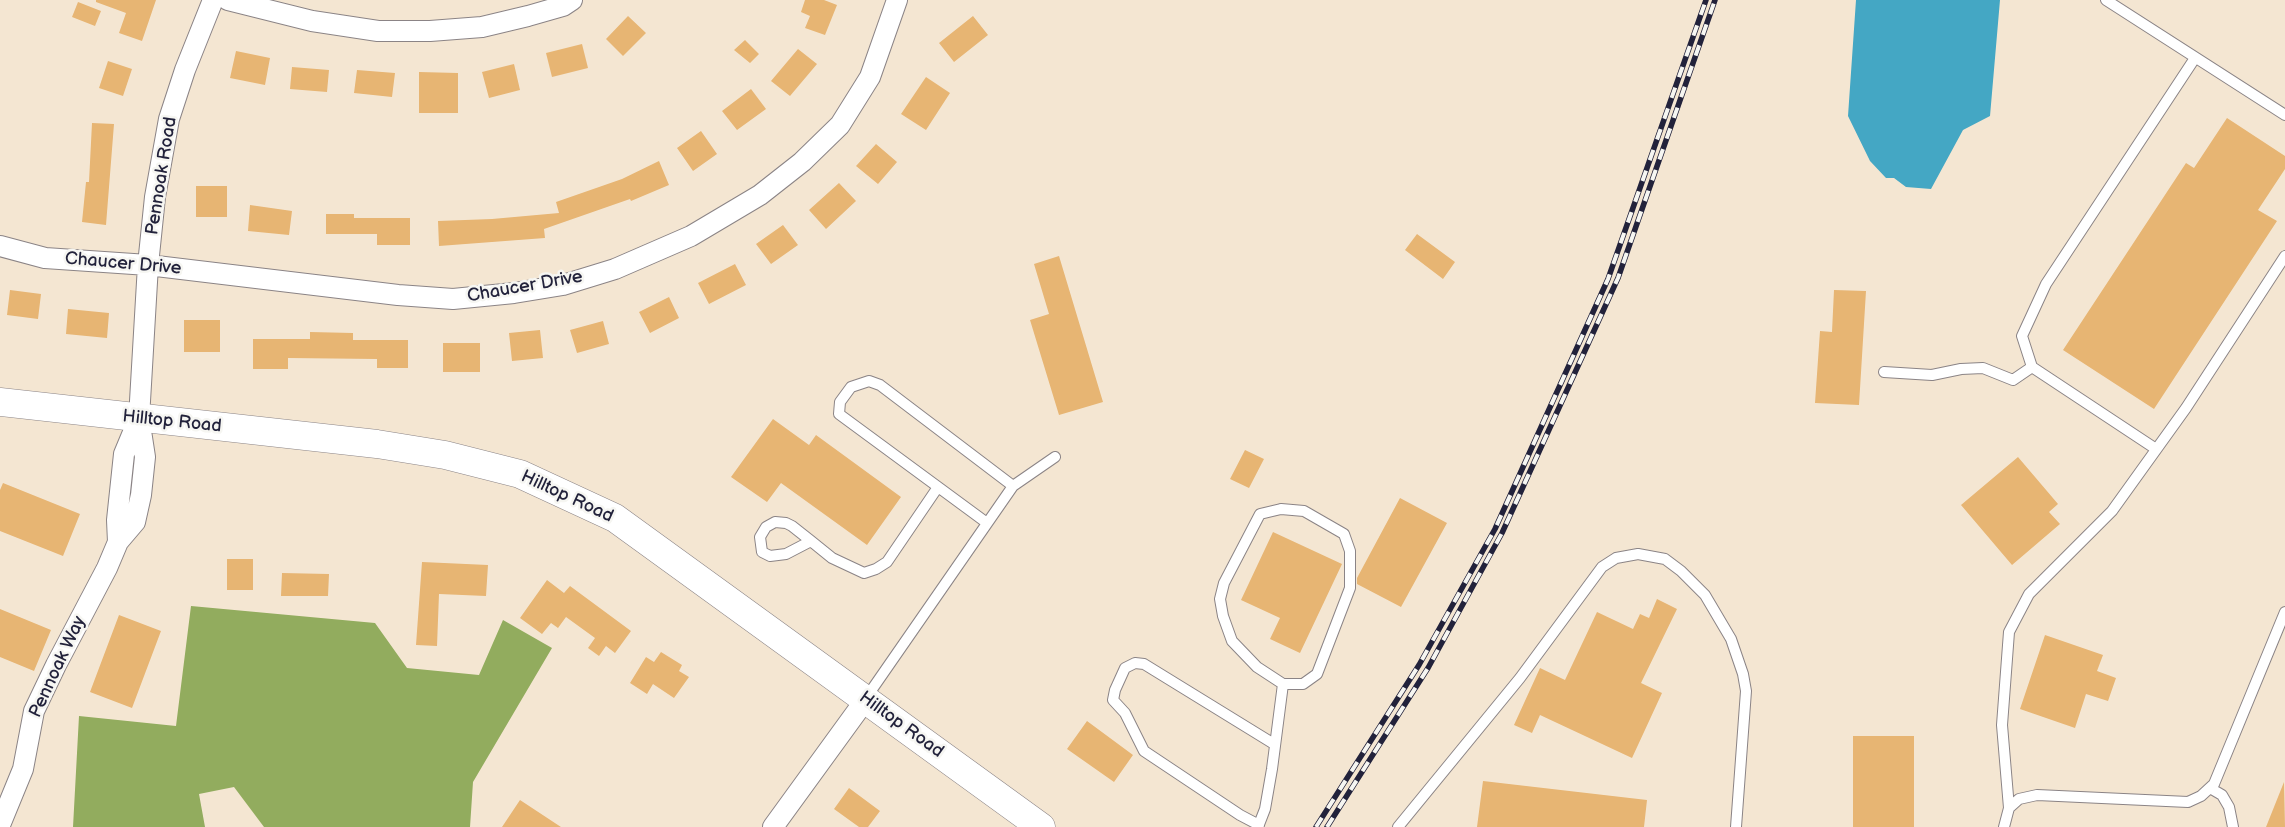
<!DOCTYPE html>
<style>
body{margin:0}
canvas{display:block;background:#f4e6d2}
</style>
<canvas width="2285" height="827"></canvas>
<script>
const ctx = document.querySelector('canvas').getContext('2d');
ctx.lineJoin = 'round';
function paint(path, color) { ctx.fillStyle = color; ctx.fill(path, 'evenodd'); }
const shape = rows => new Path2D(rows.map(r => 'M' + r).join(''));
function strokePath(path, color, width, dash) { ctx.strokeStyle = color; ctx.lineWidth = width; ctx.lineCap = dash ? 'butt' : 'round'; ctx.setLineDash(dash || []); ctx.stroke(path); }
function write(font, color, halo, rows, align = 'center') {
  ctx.font = font + ' "Balsamiq Sans",sans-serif'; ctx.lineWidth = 5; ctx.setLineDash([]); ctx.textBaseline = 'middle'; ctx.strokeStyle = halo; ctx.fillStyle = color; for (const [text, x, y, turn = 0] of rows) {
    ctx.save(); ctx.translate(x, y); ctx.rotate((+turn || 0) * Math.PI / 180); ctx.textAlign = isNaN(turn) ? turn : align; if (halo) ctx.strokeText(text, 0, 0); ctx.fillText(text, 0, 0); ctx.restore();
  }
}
paint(shape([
 [191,606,375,623,407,668,479,675,503,620,552,648,473,782,470,827,264,827,234,787,199,794,205,827,73,827,79,716,176,726]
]), '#92ac5e');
paint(shape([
 [1856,0,2000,0,1990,116,1963,130,1931,189,1906,187,1894,178,1886,178,1870,161,1848,116]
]), '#44a7c4');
paint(shape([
 [96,0,156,0,142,41,119,33,126,13,96,2],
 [805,0,824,0,837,5,825,35,805,28,810,16,801,12],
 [78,2,101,11,95,26,72,17],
 [628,16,646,33,623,56,606,39],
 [973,16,988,35,954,62,939,43],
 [745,40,759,54,750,63,734,50],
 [582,44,588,68,552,77,546,53],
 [798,49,817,64,790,96,771,81],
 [236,51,270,58,265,85,230,78],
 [108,61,132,69,123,96,99,88],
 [514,64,520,90,489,98,482,72],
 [292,67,329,70,327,92,290,89],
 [357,70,395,73,392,97,354,93],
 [419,72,458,73,458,113,419,113],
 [926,77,950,93,926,130,901,114],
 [751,89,766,109,737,130,722,111],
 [2227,118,2285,156,2285,169,2258,210,2277,221,2154,409,2063,350,2186,163,2194,168],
 [92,123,114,124,106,225,82,222,86,182,89,182],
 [701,131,717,154,693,171,677,148],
 [876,144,897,162,878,184,856,166],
 [659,161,669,185,631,201,630,199,544,229,545,238,439,246,438,221,492,219,559,213,556,202,622,179],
 [839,183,856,201,826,229,809,210],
 [196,186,227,186,227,217,196,217],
 [250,205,292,211,289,235,248,231],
 [326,214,354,214,354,218,410,218,410,245,377,245,377,234,326,234],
 [783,225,798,245,771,264,756,244],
 [1417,234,1455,262,1443,279,1405,250],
 [1059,256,1103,402,1059,415,1030,320,1049,314,1034,264],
 [735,264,746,285,709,304,698,283],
 [10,290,41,294,38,319,7,315],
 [1834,290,1866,291,1859,405,1815,403,1820,331,1832,332],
 [669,297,679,318,650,333,639,312],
 [68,309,109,313,107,338,66,334],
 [184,320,220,320,220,352,184,352],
 [603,321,609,344,577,353,570,330],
 [540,330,543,358,512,361,509,333],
 [310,332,353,333,353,340,408,340,408,368,377,368,377,359,288,358,288,369,253,369,253,339,310,339],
 [443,343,480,343,480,372,443,372],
 [773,419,809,445,816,435,901,497,867,545,781,483,767,502,731,477],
 [1245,450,1264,459,1249,488,1230,479],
 [2018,457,2058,504,2049,512,2060,524,2012,565,1961,505],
 [3,483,80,514,63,556,0,531,0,490],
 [1400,498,1447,523,1401,607,1357,584,1357,578],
 [1273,532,1342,564,1300,653,1270,639,1280,618,1241,600],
 [227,559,253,559,253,590,227,590],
 [422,562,488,565,486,596,439,594,437,646,416,645],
 [282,573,329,574,328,596,281,596],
 [547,580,564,593,570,586,631,631,615,653,606,646,599,656,588,648,595,638,566,617,558,628,551,623,542,634,520,618],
 [1657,599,1677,609,1641,683,1662,693,1632,758,1540,715,1532,733,1514,725,1540,668,1565,680,1597,612,1633,629,1640,614,1649,618],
 [0,609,51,630,34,671,0,657],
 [119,615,161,631,132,708,90,692],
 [2045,635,2103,655,2097,671,2116,678,2108,701,2086,694,2075,728,2020,709],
 [661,652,682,665,679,671,689,677,674,698,653,684,647,694,630,683,646,657,654,662],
 [1087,721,1133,755,1114,782,1067,749],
 [1853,736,1914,736,1914,827,1853,827],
 [1483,781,1647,800,1644,827,1477,827],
 [2284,782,2285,827,2266,827],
 [849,788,880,811,868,827,859,827,834,809],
 [520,800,561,827,502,827]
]), '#e7b573');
const service = shape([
 [2106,0,2285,115],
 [1884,372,1932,375,1961,369,1983,368,2013,380,2032,367],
 [2156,449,2032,367,2022,336,2046,284,2195,58],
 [1281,509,1304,511,1344,534,1350,551,1350,588,1317,674,1303,684,1283,684,1257,667,1232,641,1223,616,1220,599,1224,583,1260,514,1281,509],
 [987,523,839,414,840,402,851,387,869,381,880,385,1013,486],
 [811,541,786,554,770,556,762,552,760,537,766,527,775,522,786,523,792,526,811,541,832,558,864,573,876,569,887,562,938,487],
 [866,698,1013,486,1055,457],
 [2210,788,2222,795,2229,807,2233,827],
 [2009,808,2002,725,2009,632,2029,594,2112,511,2186,408,2285,256],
 [1259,825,1240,815,1144,751,1125,713,1113,700,1115,690,1125,668,1135,663,1144,664,1274,744],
 [1258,827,1265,809,1272,769,1283,684],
 [1398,827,1520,678,1602,567,1616,558,1638,554,1665,559,1681,571,1705,595,1731,639,1743,674,1746,691,1736,827],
 [2004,827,2009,808,2019,799,2037,795,2188,802,2201,796,2214,784,2285,612]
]);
const minor = shape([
 [228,0,312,21,378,31,430,31,482,27,528,16,563,6,572,0],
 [0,246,45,258,148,265,398,295,453,299,514,293,563,285,615,269,691,236,760,195,802,162,840,125,870,77,897,0],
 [118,542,117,520,124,454,139,418],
 [0,825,23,769,34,711,56,665,107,568,118,542,135,522,141,495,145,457,139,418,148,265,155,197,169,119,185,70,213,0],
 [773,827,866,699]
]);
const secondary = shape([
 [0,402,377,444,445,455,520,474,615,518,1041,827]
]);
strokePath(service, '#8b8486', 12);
strokePath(minor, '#8b8486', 22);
strokePath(secondary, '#8b8486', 29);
strokePath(service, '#fff', 10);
strokePath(minor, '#fff', 20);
strokePath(secondary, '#fff', 28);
const rail = shape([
 [1316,827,1419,665,1495,529,1608,279,1706,0],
 [1327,827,1428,668,1502,533,1618,278,1715,0]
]);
strokePath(rail, '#22223b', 5.5);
strokePath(rail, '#f6f6f2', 4, [11]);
write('18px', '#22223b', '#f6f6f2', [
 ["Pennoak Road",162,176,-81],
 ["Chaucer Drive",123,264,5],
 ["Chaucer Drive",525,287,-10],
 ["Hilltop Road",172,422,6],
 ["Hilltop Road",567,497,25],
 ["Pennoak Way",58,667,-65],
 ["Hilltop Road",901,725,36]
]);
</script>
